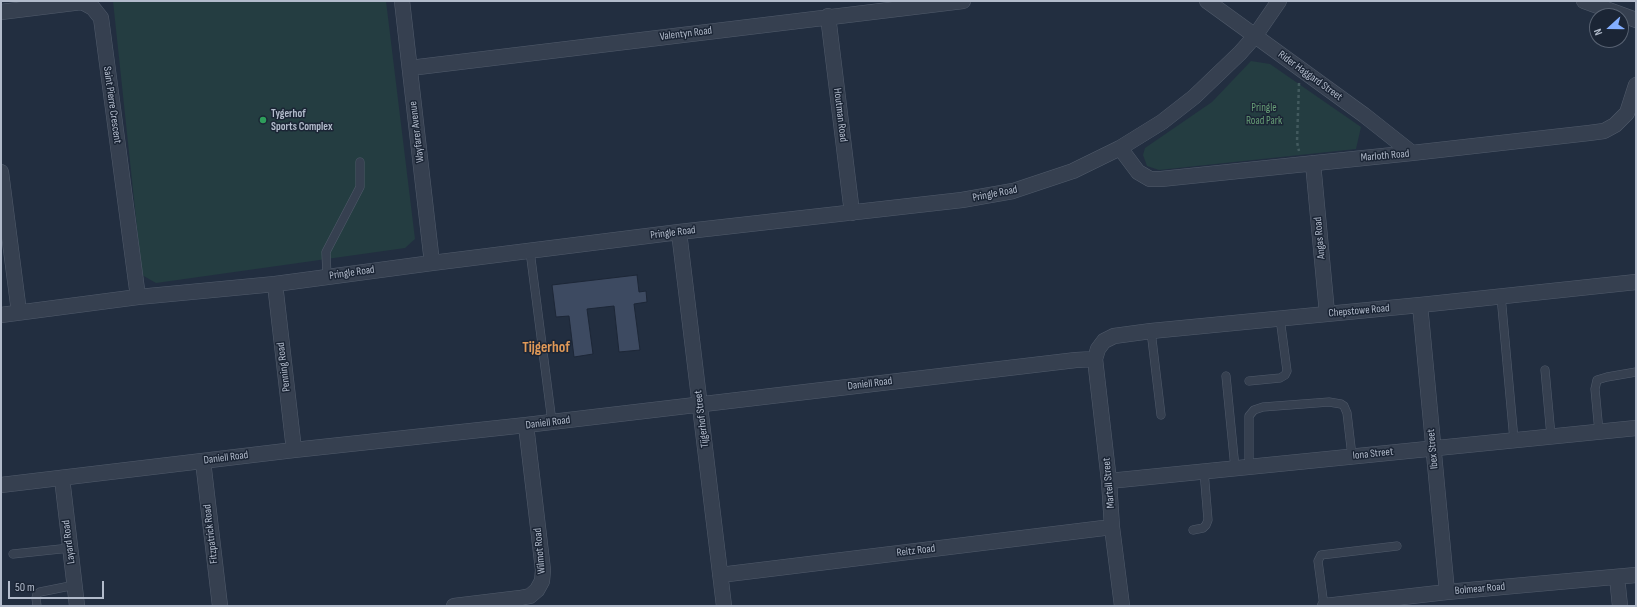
<!DOCTYPE html>
<style>
body{margin:0}
#map{position:relative;width:1637px;height:607px;overflow:hidden;background:#222e40;font-family:"Sofia Sans Condensed",sans-serif}
canvas{display:block}
.frame{position:absolute;inset:0;border:2px solid #b2bbcb;pointer-events:none}
.north{position:absolute;left:1589px;top:8px;width:40px;height:40px;box-sizing:border-box;background:#1b2535;border:1px solid #576171;border-radius:50%;rotate:249deg;font-size:11px;font-weight:700;line-height:16px;text-align:center;color:#b2bbcb}
.north::after{content:'';display:block;margin:auto;width:14px;height:18px;background:#83aeff;clip-path:polygon(50% 0,100% 100%,50% 72%,0 100%)}
.scale{position:absolute;left:8px;top:581px;width:96px;height:18px;box-sizing:border-box;border:2px solid #b2bbcb;border-top:0;padding-left:5px;font-size:12px;line-height:14px;white-space:nowrap;color:#b2bbcb;-webkit-text-stroke:3px #1b2535;paint-order:stroke}
</style>
<div id="map">
<canvas width="1637" height="607"></canvas>
<div class="frame"></div>
<div class="north">N</div>
<div class="scale">50 m</div>
</div>
<script>
const ctx = document.querySelector('canvas').getContext('2d');
ctx.lineJoin = 'round';
function paint(path, color) { ctx.fillStyle = color; ctx.fill(path, 'evenodd'); }
const shape = rows => new Path2D(rows.map(r => 'M' + r).join(''));
function strokePath(path, color, width, dash) { ctx.strokeStyle = color; ctx.lineWidth = width; ctx.lineCap = dash ? 'butt' : 'round'; ctx.setLineDash(dash || []); ctx.stroke(path); }
function write(font, color, halo, rows, align = 'center') {
  ctx.font = font + ' "Sofia Sans Condensed",sans-serif'; ctx.lineWidth = 3; ctx.setLineDash([]); ctx.textBaseline = 'middle'; ctx.strokeStyle = halo; ctx.fillStyle = color; for (const [text, x, y, turn = 0] of rows) {
    ctx.save(); ctx.translate(x, y); ctx.rotate((+turn || 0) * Math.PI / 180); ctx.textAlign = isNaN(turn) ? turn : align; if (halo) ctx.strokeText(text, 0, 0); ctx.fillText(text, 0, 0); ctx.restore();
  }
}
paint(shape([
 [113,1,386,1,415,239,405,248,156,283,142,275],
 [1251,61,1270,64,1361,127,1356,149,1159,170,1147,166,1143,155,1145,148,1212,102]
]), '#243d41');
const building = shape([
 [637,275,639,292,646,291,647,302,634,304,640,350,619,352,614,306,587,309,593,354,574,357,569,316,556,317,552,285,637,275]
]);
paint(building, '#3d4a61');
strokePath(building, '#1d2737', 1);
const service = shape([
 [530,251,552,422],
 [327,277,326,252,360,187,360,162],
 [1501,296,1514,440],
 [1151,331,1161,415],
 [1545,370,1551,436],
 [1226,376,1235,468],
 [1249,381,1280,378,1285,375,1287,371,1280,318],
 [1599,432,1595,389,1597,380,1607,377,1636,372],
 [1249,466,1249,416,1254,410,1263,407,1329,402,1341,404,1344,406,1347,413,1352,456],
 [1193,530,1203,528,1206,525,1208,520,1204,471],
 [13,554,70,548],
 [37,606,36,598,37,594,40,592,75,585],
 [1324,606,1318,561,1321,555,1397,546]
]);
const minor = shape([
 [402,1,432,263],
 [1207,1,1364,115,1412,153],
 [1584,1,1636,20],
 [1,12,82,2,93,8,101,18,138,297],
 [828,16,852,213],
 [410,68,963,1],
 [1120,148,1138,172,1150,179,1161,179,1412,153,1589,133,1604,131,1615,125,1627,113,1636,85],
 [1313,163,1327,313],
 [1,172,19,312],
 [679,232,724,606],
 [275,284,294,450],
 [1420,305,1447,592],
 [1,315,138,297,275,284,432,263,679,232,962,200,1013,191,1073,171,1120,148,1162,122,1194,97,1240,53,1255,36,1279,1],
 [203,461,220,606],
 [62,478,77,606],
 [1109,481,1636,428],
 [1,485,294,450,526,425,1076,360,1095,359],
 [720,575,1112,527],
 [1617,577,1620,606],
 [454,606,520,598,530,596,537,590,542,581,543,570,526,425],
 [1122,606,1112,527,1109,481,1095,359,1098,349,1104,341,1114,336,1151,331,1420,305,1636,282],
 [1325,606,1447,592,1636,575]
]);
strokePath(service, '#515b6b', 9);
strokePath(minor, '#515b6b', 16);
strokePath(shape([
 [1299,83,1297,142,1299,151]
]), '#425a5e', 2.5, [3, 3]);
strokePath(service, '#364050', 8);
strokePath(minor, '#364050', 15);
for (const [x, y, r, color] of [
 [263,120,4,"#2e9e5b"]
]) { const dot = new Path2D(); dot.arc(x, y, r, 0, 2 * Math.PI); ctx.fillStyle = color; ctx.fill(dot); strokePath(dot, '#1b2535', 1.5); }
write('11px', '#b2bbcb', '#1b2535', [
 ["Valentyn Road",686,34,-7],
 ["Rider Haggard Street",1310,76,36],
 ["Saint Pierre Crescent",112,105,82],
 ["Houtman Road",840,115,83],
 ["Wayfarer Avenue",417,132,-97],
 ["Marloth Road",1385,156,-5],
 ["Pringle Road",995,194,-11],
 ["Pringle Road",673,233,-7],
 ["Angas Road",1320,238,-95],
 ["Pringle Road",352,273,-8],
 ["Chepstowe Road",1359,311,-5],
 ["Penning Road",284,367,-97],
 ["Daniell Road",870,384,-7],
 ["Tijgerhof Street",702,419,-97],
 ["Daniell Road",548,423,-7],
 ["Ibex Street",1433,449,-95],
 ["Iona Street",1373,454,-6],
 ["Daniell Road",226,458,-7],
 ["Martell Street",1109,483,-95],
 ["Fitzpatrick Road",211,534,-97],
 ["Layard Road",69,542,-97],
 ["Wilmot Road",540,551,-95],
 ["Reitz Road",916,551,-7],
 ["Bolmear Road",1480,589,-5]
]);
write('11px', '#679e76', '#1b2535', [
 ["Pringle",1264,108],
 ["Road Park",1264,121]
]);
write('bold 11px', '#b2bbcb', '#1b2535', [
 ["Tygerhof",271,114],
 ["Sports Complex",271,127]
], 'left');
write('bold 15px', '#e09958', '#1b2535', [
 ["Tijgerhof",546,348]
]);
</script>
